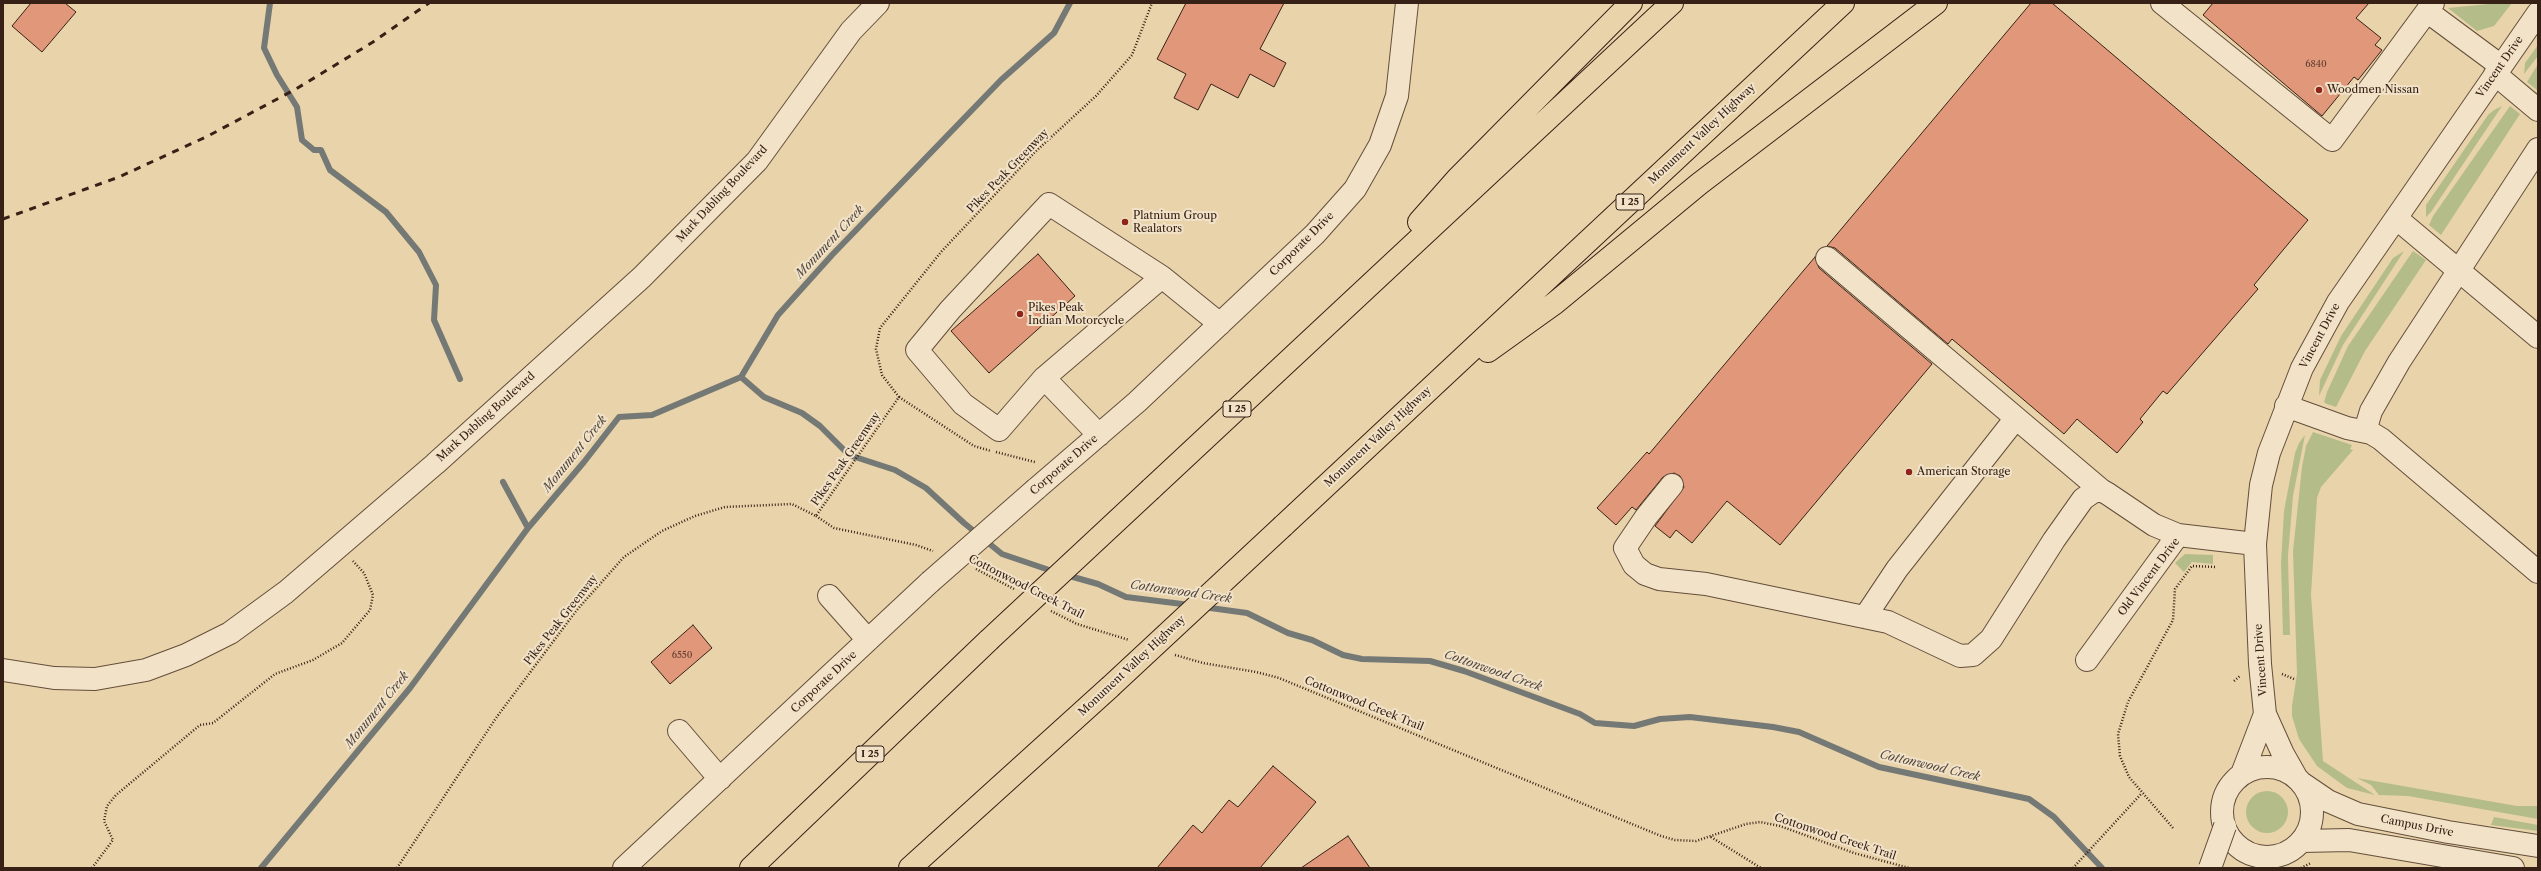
<!DOCTYPE html>
<style>
body{margin:0}
#map{position:relative;width:2541px;height:871px;overflow:hidden;background:#e9d3aa;font-family:"Libre Caslon Text",serif}
canvas{display:block}
.frame{position:absolute;inset:0;border:4px solid #372116;pointer-events:none}
</style>
<div id="map">
<canvas width="2541" height="871"></canvas>
<div class="frame"></div>
</div>
<script>
const ctx = document.querySelector('canvas').getContext('2d');
ctx.lineJoin = 'round';
function paint(path, color) { ctx.fillStyle = color; ctx.fill(path, 'evenodd'); }
const shape = rows => new Path2D(rows.map(r => 'M' + r).join(''));
function strokePath(path, color, width, dash) { ctx.strokeStyle = color; ctx.lineWidth = width; ctx.lineCap = dash ? 'butt' : 'round'; ctx.setLineDash(dash || []); ctx.stroke(path); }
function write(font, color, halo, rows, align = 'center') {
  ctx.font = font + ' "Libre Caslon Text",serif'; ctx.lineWidth = 4; ctx.setLineDash([]); ctx.textBaseline = 'middle'; ctx.strokeStyle = halo; ctx.fillStyle = color; for (const [text, x, y, turn = 0] of rows) {
    ctx.save(); ctx.translate(x, y); ctx.rotate((+turn || 0) * Math.PI / 180); ctx.textAlign = isNaN(turn) ? turn : align; if (halo) ctx.strokeText(text, 0, 0); ctx.fillText(text, 0, 0); ctx.restore();
  }
}
paint(shape([
 [2499,3,2512,3,2494,26,2477,31,2448,8],
 [2538,45,2538,56,2524,74,2525,63],
 [2538,64,2538,88,2537,90,2527,82],
 [2502,106,2431,212,2426,217,2426,205,2488,115,2494,110],
 [2510,106,2520,114,2441,235,2429,225,2433,216],
 [2404,251,2343,345,2319,396,2320,380,2341,336,2393,258],
 [2413,251,2426,260,2365,351,2336,407,2327,404,2324,402,2327,392,2348,346],
 [2313,432,2352,445,2350,449,2353,450,2321,487,2317,498,2311,595,2323,761,2375,795,2347,788,2317,766,2299,739,2292,716,2292,706,2297,674,2293,551,2302,467,2306,446],
 [2305,435,2293,496,2288,556,2290,635,2283,635,2281,563,2284,511,2295,453,2299,443],
 [2185,554,2213,555,2213,564,2192,562,2184,572,2175,563],
 [2357,778,2517,806,2538,806,2538,819,2408,796,2379,795,2371,785],
 '2246 812a21 21 0 1 1 42 0a21 21 0 1 1-42 0Z',
 [2494,817,2538,825,2538,831,2491,825]
]), '#b4bd8a');
strokePath(shape([
 [270,3,264,48,277,75,297,107,302,140,314,150,321,150,330,170,386,212,419,252,436,285,434,320,460,379],
 [741,377,764,397,802,413,820,426,849,455,895,470,926,488,964,523,1002,554,1055,572],
 [503,482,528,528],
 [1066,575,1098,584,1126,597,1190,605],
 [1203,607,1247,613,1288,633,1312,640,1343,655,1362,659,1430,661,1464,671,1580,714,1595,723,1634,726,1660,719,1690,717,1773,727,1799,732,1879,767,2029,799,2054,817,2102,868],
 [261,868,410,688,528,528,584,462,619,417,652,415,741,377,778,315,832,255,1001,80,1054,33,1070,3]
]), '#757975', 6);
const building = shape([
 [31,3,65,3,76,12,42,52,12,26,31,3],
 [1186,3,1284,3,1260,49,1286,63,1274,87,1250,74,1238,98,1211,84,1198,110,1174,98,1186,74,1157,59,1186,3],
 [2031,3,2052,3,2308,220,2254,285,2258,289,2167,394,2163,391,2140,419,2143,422,2117,453,2077,419,2064,434,1952,339,1948,344,1835,248,1827,246,2031,3],
 [2213,3,2369,3,2356,18,2381,38,2375,45,2382,50,2358,80,2354,77,2322,116,2203,15,2213,3],
 [1038,254,1075,296,989,373,951,331,1038,254],
 [1815,257,1819,268,1932,364,1780,545,1727,501,1692,543,1676,530,1670,538,1655,526,1684,487,1680,476,1674,473,1663,477,1636,510,1632,507,1616,525,1597,508,1647,452,1649,454,1815,257],
 [693,625,712,648,670,684,651,662,693,625],
 [1273,766,1316,802,1260,868,1157,868,1193,825,1202,833,1229,800,1238,807,1273,766],
 [1348,836,1370,868,1301,868,1348,836]
]);
paint(building, '#e0977a');
strokePath(building, '#372116', 1);
const minor = shape([
 [2162,3,2332,140,2433,3],
 [2428,12,2501,66],
 [2495,74,2538,110],
 [2396,218,2538,337],
 [1827,258,2101,490],
 [1162,277,1220,324],
 [1044,378,1162,277,1049,204,950,310,917,350,963,404,999,430,1044,378,1099,435],
 [2286,406,2347,428,2371,433,2381,439,2538,572],
 [2365,431,2371,411,2399,362,2538,149],
 [1672,485,1646,517,1625,548,1634,565,1645,574,1659,579,1706,584,1888,622,1960,656,1973,655,1991,639,2054,540,2083,499,2093,492,2101,490,2108,494,2154,525,2178,535],
 [1036,489,1137,402,1315,234,1355,189,1380,145,1397,96,1407,3],
 [829,596,868,640],
 [1865,617,1897,569,2016,418],
 [2087,660,2178,535,2255,544],
 [3,670,54,678,95,679,146,670,186,655,230,633,286,592,435,464,642,277,757,161,851,31,878,3],
 [679,731,720,779],
 '2222 812a45 45 0 1 1 90 0a45 45 0 1 1-90 0Z',
 [2242,774,2265,714],
 [2296,777,2283,754,2265,714,2260,664,2255,544,2261,485,2269,453,2302,368,2338,302,2538,13],
 [2303,784,2328,801,2358,814,2448,832,2538,846],
 [2302,841,2349,840,2513,868],
 [624,868,930,582]
]);
const highway = shape([
 [1419,222,1457,179,1631,3],
 [1488,351,1555,303,1699,184,1936,3],
 [1151,489,1672,3],
 [1283,526,1843,3],
 [751,868,989,640],
 [910,868,1110,687]
]);
strokePath(minor, '#644e3b', 24);
strokePath(highway, '#372116', 24);
strokePath(shape([
 [899,397,974,446,991,451],
 [996,452,1035,462],
 [816,516,834,528,916,545,933,551],
 [976,569,1014,589],
 [1051,611,1077,624,1129,640],
 [1175,655,1203,663,1256,672,1279,678,1661,836,1675,840,1696,841,1746,824,1760,822,1780,826,1854,853,1909,868],
 [2282,674,2294,679],
 [2234,681,2240,676],
 [2173,828,2129,777,2120,756,2118,734,2128,702,2173,620,2175,589,2192,566,2216,567],
 [1711,837,1761,868],
 [92,868,113,840,104,821,107,806,116,795,200,725,213,723,275,674,313,660,342,643,370,610,373,595,364,573,353,561],
 [397,868,496,718,576,611,624,557,662,531,695,516,725,507,792,504,816,516,899,397,882,375,876,349,880,328,941,252,1035,152,1096,96,1132,55,1152,3],
 [2073,868,2142,793],
 [2301,868,2311,863]
]), '#372116', 2.5, [1, 2]);
strokePath(minor, '#f1e2c8', 22);
strokePath(highway, '#e9d3aa', 22);
strokePath(shape([
 [3,219,119,177,208,136,296,89,373,42,429,3]
]), '#372116', 3, [7, 7]);
const minorBridge = shape([
 [930,582,1036,489],
 [2210,868,2225,826]
]);
const highwayBridge = shape([
 [989,640,1151,489],
 [1110,687,1283,526]
]);
strokePath(minorBridge, '#644e3b', 24, []);
strokePath(highwayBridge, '#372116', 24, []);
strokePath(minorBridge, '#f1e2c8', 22);
strokePath(highwayBridge, '#e9d3aa', 22);
for (const [x, y, r, color] of [
 [2319,90,4,"#8f2418"],
 [1125,222,4,"#8f2418"],
 [1020,314,4,"#8f2418"],
 [1909,472,4,"#8f2418"]
]) { const dot = new Path2D(); dot.arc(x, y, r, 0, 2 * Math.PI); ctx.fillStyle = color; ctx.fill(dot); strokePath(dot, '#f1e2c8', 1.5); }
write('9px', '#613e2f', null, [
 ["6840",2316,64],
 ["6550",682,655]
]);
for (const [x, y, w] of [
 [1630,202,28],
 [1237,409,28],
 [870,754,28]
]) { const box = new Path2D(); box.roundRect(x - w / 2, y - 8, w, 16, 3); ctx.fillStyle = '#f1e2c8'; ctx.fill(box); strokePath(box, '#372116', 1); }
write('bold 10px', '#372116', null, [
 ["I 25",1630,202],
 ["I 25",1237,409],
 ["I 25",870,754]
]);
write('11px', '#372116', '#f1e2c8', [
 ["Vincent Drive",2500,67,-55],
 ["Monument Valley Highway",1702,134,-43],
 ["Pikes Peak Greenway",1008,171,-46],
 ["Mark Dabling Boulevard",722,194,-47],
 ["Corporate Drive",1302,244,-45],
 ["Vincent Drive",2320,336,-62],
 ["Mark Dabling Boulevard",486,417,-42],
 ["Monument Valley Highway",1378,437,-43],
 ["Pikes Peak Greenway",846,459,-55],
 ["Corporate Drive",1064,465,-41],
 ["Old Vincent Drive",2149,577,-53],
 ["Cottonwood Creek Trail",1026,587,27],
 ["Pikes Peak Greenway",561,620,-52],
 ["Vincent Drive",2261,660,-94],
 ["Monument Valley Highway",1132,666,-43],
 ["Corporate Drive",824,682,-43],
 ["Cottonwood Creek Trail",1364,704,22],
 ["Campus Drive",2417,826,11],
 ["Cottonwood Creek Trail",1835,837,18]
]);
write('11px', '#372116', '#f1e2c8', [
 ["Woodmen Nissan",2327,90],
 ["Platnium Group",1133,216],
 ["Realators",1133,229],
 ["Pikes Peak",1028,308],
 ["Indian Motorcycle",1028,321],
 ["American Storage",1917,472]
], 'left');
write('italic 12px', '#51463e', '#f1e2c8', [
 ["Monument Creek",830,242,-47],
 ["Monument Creek",575,454,-51],
 ["Cottonwood Creek",1181,592,8],
 ["Cottonwood Creek",1493,671,19],
 ["Monument Creek",377,710,-51],
 ["Cottonwood Creek",1930,766,13]
]);
</script>
